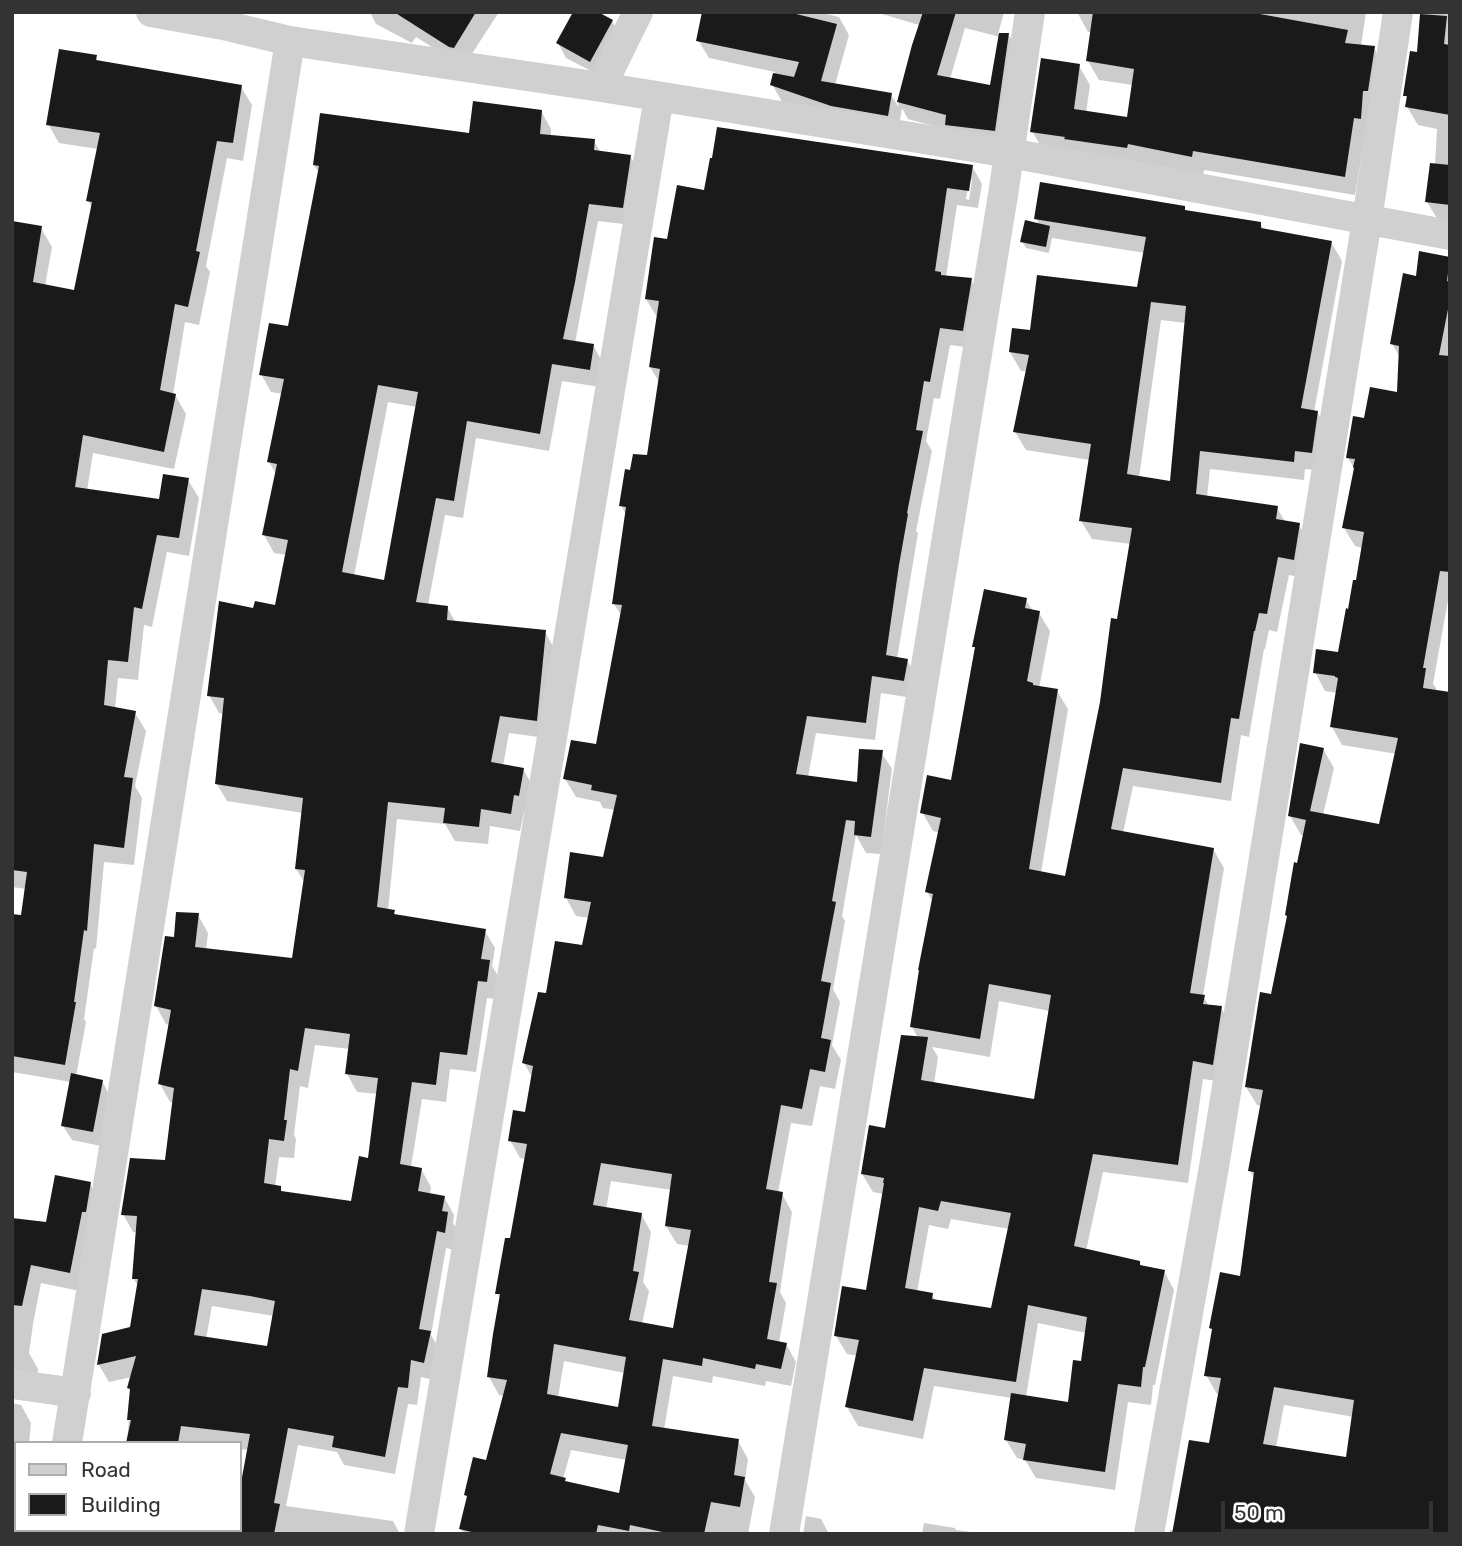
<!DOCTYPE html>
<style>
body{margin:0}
#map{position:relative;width:1462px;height:1546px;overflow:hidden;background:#fff;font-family:Rubik,sans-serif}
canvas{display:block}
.frame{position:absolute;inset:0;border:14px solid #333;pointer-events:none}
.legend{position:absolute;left:14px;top:1441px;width:228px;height:91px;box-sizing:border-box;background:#fff;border:2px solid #adadad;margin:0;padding:9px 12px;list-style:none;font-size:21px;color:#333}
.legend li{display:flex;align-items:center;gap:14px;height:35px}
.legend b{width:35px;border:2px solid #adadad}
.scale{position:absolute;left:1221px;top:1501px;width:212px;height:32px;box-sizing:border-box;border:4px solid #333;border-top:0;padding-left:9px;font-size:21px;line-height:24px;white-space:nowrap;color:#333;-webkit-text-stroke:5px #fff;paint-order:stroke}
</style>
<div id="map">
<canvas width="1462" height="1546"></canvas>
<div class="frame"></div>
<ul class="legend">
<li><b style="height:9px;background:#d0d0d0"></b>Road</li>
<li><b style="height:19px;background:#1a1a1a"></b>Building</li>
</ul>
<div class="scale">50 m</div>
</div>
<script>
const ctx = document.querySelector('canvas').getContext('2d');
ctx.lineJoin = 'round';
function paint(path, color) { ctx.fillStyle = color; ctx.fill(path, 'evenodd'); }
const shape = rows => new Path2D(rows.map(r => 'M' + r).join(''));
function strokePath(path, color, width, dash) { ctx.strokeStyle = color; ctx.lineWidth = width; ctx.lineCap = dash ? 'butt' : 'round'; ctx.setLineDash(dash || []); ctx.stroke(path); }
paint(shape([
 [370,12,499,12,464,66,461,65,416,37,412,43,376,24],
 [704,12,818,12,839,17,849,35,835,85,891,95,898,106,919,25,875,12,1004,12,998,34,1008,34,1018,51,1004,147,949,130,908,119,902,108,898,133,782,102,772,84,775,72,709,58,698,40],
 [965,28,1000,37,992,87,950,79],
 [1077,12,1366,12,1361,46,1374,48,1385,67,1365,136,1355,195,1204,170,1203,175,1043,150,1032,131,1079,66,1090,85,1086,113,1128,119,1133,85,1099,80,1088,61,1092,32,1088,32],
 [1422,12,1450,12,1450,221,1438,220,1427,202,1435,165,1437,129,1418,125,1407,107,1408,101,1405,95,1419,54],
 [612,21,620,36,599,75,566,58,558,43],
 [96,57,99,63,241,87,252,105,243,161,227,158,206,266,210,272,199,325,185,322,173,395,175,395,186,414,174,469,93,453,87,491,161,501,188,480,199,498,189,556,167,552,152,627,144,625,138,680,118,678,115,709,135,713,146,731,135,786,142,798,134,865,104,862,96,949,94,948,84,1019,86,1022,76,1076,102,1081,110,1096,101,1146,72,1140,63,1126,71,1082,12,1072,12,915,23,917,27,889,12,887,12,222,41,228,52,247,45,286,75,292,93,209,88,201,98,149,59,143,48,124],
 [541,111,551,129,551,137,594,141,601,153,630,156,640,174,632,225,598,221,575,343,593,345,603,363,600,387,562,381,549,451,476,438,463,518,445,515,428,605,447,607,456,623,545,632,555,650,546,738,509,733,503,766,523,769,533,787,529,813,524,812,520,831,490,826,488,844,455,841,445,824,397,819,388,911,394,912,396,916,485,931,495,948,492,966,500,979,497,999,487,998,476,1072,450,1069,446,1102,422,1099,411,1167,421,1169,431,1187,430,1195,444,1197,454,1215,453,1223,458,1231,454,1250,446,1248,431,1335,440,1350,434,1380,421,1377,417,1405,408,1404,395,1474,344,1465,337,1452,298,1445,286,1506,393,1521,400,1534,228,1534,229,1530,240,1530,240,1489,241,1490,249,1450,240,1449,240,1443,127,1443,131,1393,129,1388,132,1377,109,1382,99,1365,104,1335,132,1328,139,1287,133,1278,138,1232,133,1232,123,1214,167,1162,174,1103,170,1102,160,1084,170,1025,166,1024,156,1006,175,939,198,915,208,933,206,950,293,960,305,883,296,869,303,813,227,801,217,784,224,714,219,713,209,695,255,610,276,607,287,555,274,553,264,535,276,474,269,462,283,394,271,392,261,374,290,328,319,173,314,165,471,135],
 [388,402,417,407,386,582,354,576],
 [315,1045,350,1049,347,1074,357,1092,378,1094,369,1160,352,1203,283,1193,280,1188,275,1187,279,1157,294,1158,296,1139,294,1135,300,1086,308,1088],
 [212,1306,274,1316,268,1348,206,1339],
 [972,166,982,184,978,208,957,205,946,277,971,280,981,298,973,348,950,345,940,399,934,398,926,441,932,451,916,531,918,533,897,659,907,660,917,678,913,698,881,693,875,740,816,733,808,777,859,784,881,752,892,769,881,854,866,853,856,835,842,916,845,921,833,989,840,1002,832,1045,841,1060,835,1089,820,1086,812,1126,791,1123,778,1193,782,1194,792,1212,780,1292,786,1303,779,1343,786,1344,796,1362,791,1386,766,1381,765,1386,713,1376,712,1383,673,1376,664,1430,738,1441,748,1459,745,1480,755,1497,748,1534,464,1534,461,1529,468,1498,466,1495,487,1462,505,1396,499,1395,489,1377,501,1300,497,1293,511,1240,526,1159,520,1158,510,1140,526,1114,533,1079,524,1063,548,995,584,947,590,918,576,916,566,898,605,859,615,810,603,808,600,802,576,797,565,779,597,746,622,617,614,604,626,515,621,505,632,472,649,457,660,383,650,367,657,317,646,299,669,241,706,192],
 [969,180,972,180,969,200,966,199],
 [611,1181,672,1190,666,1226,677,1244,690,1246,675,1330,642,1324,649,1291,643,1282,651,1232,641,1214,606,1209],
 [564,1361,625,1373,619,1410,558,1398],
 [571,1450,627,1460,620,1495,567,1483,563,1479],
 [1184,208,1187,212,1260,223,1264,230,1331,242,1342,261,1314,412,1317,412,1328,431,1322,471,1305,469,1304,480,1210,469,1207,497,1277,508,1286,523,1299,525,1310,544,1304,578,1289,575,1277,632,1269,630,1265,649,1264,649,1249,737,1241,735,1231,801,1133,786,1123,833,1213,849,1224,868,1203,996,1209,1006,1221,1008,1232,1026,1223,1082,1203,1079,1188,1183,1103,1172,1086,1251,1139,1263,1142,1267,1164,1271,1174,1290,1155,1385,1153,1385,1151,1405,1128,1402,1115,1490,1036,1478,1025,1460,1017,1458,1006,1440,1012,1398,934,1386,923,1439,858,1426,847,1407,858,1356,847,1354,836,1336,867,1292,884,1194,873,1192,862,1174,886,1130,918,1038,912,1027,933,902,927,892,940,833,933,831,922,812,952,782,976,651,974,646,1026,600,1033,611,1039,613,1050,631,1039,688,1057,691,1068,709,1041,873,1066,878,1118,621,1131,544,1092,539,1081,521,1090,460,1026,450,1015,432,1027,371,1021,371,1010,352,1032,332,1138,289,1145,253,1052,238,1049,253,1026,248,1022,241,1040,226,1036,218],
 [1161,320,1186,323,1172,483,1139,478],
 [999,1001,1050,1011,1036,1101,934,1084,938,1057,932,1047,990,1057],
 [951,1219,1010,1229,992,1310,936,1301,932,1295,917,1292,929,1225,948,1229],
 [1038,1323,1086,1333,1082,1363,1069,1404,1026,1397],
 [1449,258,1450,378,1403,362,1392,344,1417,278],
 [1450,404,1450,589,1433,684,1436,688,1450,1534,1169,1534,1170,1530,1174,1531,1210,1445,1220,1394,1217,1394,1206,1375,1242,1278,1255,1180,1250,1170,1262,1106,1257,1105,1246,1087,1273,996,1304,835,1301,835,1290,816,1323,749,1334,768,1323,815,1381,826,1397,754,1342,745,1332,727,1337,693,1325,691,1315,672,1340,654,1357,582,1363,548,1355,546,1344,528,1356,471,1348,458,1365,420],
 [1284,1405,1354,1417,1347,1459,1276,1448],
 [90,1184,100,1202,80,1291,41,1283,33,1324,29,1353,38,1369,36,1386,12,1389,12,1220,47,1224],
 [12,1403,21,1405,31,1423,29,1443,16,1443,16,1445,12,1445],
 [12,1482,16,1483,16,1523,12,1523],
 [806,1516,821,1519,829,1534,803,1534],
 [924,1523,955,1528,956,1530,985,1534,922,1534],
 [101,1530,191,1530,191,1534,100,1534]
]), '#0003');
paint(shape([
 [394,12,476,12,454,48,449,47],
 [573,12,598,12,613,20,590,62,556,43],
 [702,12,788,12,837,24,821,81,892,93,888,116,831,106,770,85,773,73,794,77,799,62,696,41],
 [923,12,956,12,937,75,990,85,999,33,1009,33,995,131,945,125,946,115,897,102,912,45],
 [1093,12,1249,12,1348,30,1345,43,1375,46,1368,91,1363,91,1361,119,1354,118,1345,177,1193,151,1192,157,1128,144,1127,148,1064,139,1065,137,1030,132,1041,58,1080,64,1074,109,1127,117,1134,69,1086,61],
 [1420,14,1447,16,1444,44,1450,45,1450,115,1405,107,1407,96,1403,96,1410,51,1417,52],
 [59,49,97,55,96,60,242,85,233,143,217,141,196,251,200,252,188,307,175,304,160,390,176,394,164,452,83,435,75,487,159,499,163,474,189,478,179,538,157,535,142,609,134,607,128,662,108,660,104,705,136,711,124,777,133,778,124,848,94,844,87,931,84,930,74,1002,76,1002,65,1065,12,1056,12,914,21,915,27,872,12,870,12,221,42,226,33,282,74,290,92,202,86,201,100,133,46,125],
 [473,101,542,110,540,134,595,139,594,150,631,155,629,169,623,208,589,204,575,282,563,339,594,344,590,370,552,364,540,434,467,421,454,501,436,498,416,602,448,606,447,620,546,630,537,721,500,716,491,762,524,768,519,796,514,795,511,814,481,809,479,827,443,823,445,808,388,802,377,907,395,910,394,914,486,929,481,959,490,960,487,982,478,981,467,1055,440,1052,436,1085,412,1082,400,1164,422,1168,418,1191,445,1196,442,1211,448,1212,445,1233,437,1231,419,1329,431,1331,424,1363,411,1360,408,1388,398,1387,385,1457,332,1447,334,1436,288,1428,274,1503,280,1504,274,1534,240,1534,240,1488,250,1434,181,1426,178,1443,126,1443,131,1420,127,1420,130,1389,127,1388,136,1356,97,1365,102,1334,130,1327,138,1279,132,1279,137,1216,121,1215,130,1158,165,1160,174,1088,158,1084,171,1010,154,1006,165,936,174,937,176,912,199,913,195,947,292,958,305,870,295,869,303,798,215,784,224,698,207,696,219,601,253,608,255,601,275,605,288,540,262,535,277,464,267,462,284,379,259,375,269,323,288,326,319,166,313,165,320,113,469,133],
 [378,385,418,392,384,580,342,572],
 [305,1028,350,1034,345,1074,378,1078,368,1158,359,1156,351,1201,281,1191,281,1186,264,1183,269,1139,284,1141,287,1120,284,1120,290,1069,298,1071],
 [202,1289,250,1296,275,1301,267,1346,194,1335],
 [717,127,973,165,969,191,947,188,935,271,941,272,941,275,972,278,963,331,940,328,930,382,924,381,916,430,923,431,907,513,908,514,899,565,886,655,908,659,904,681,872,676,866,723,807,716,796,774,857,782,859,749,883,750,871,837,854,835,855,821,846,820,832,901,836,902,821,981,831,983,821,1038,831,1040,825,1072,810,1069,802,1109,781,1105,766,1189,783,1192,769,1282,777,1283,767,1339,787,1343,781,1369,756,1364,755,1369,703,1358,702,1366,663,1359,652,1426,739,1439,734,1475,745,1477,740,1507,711,1502,704,1534,672,1534,630,1525,629,1531,598,1525,596,1534,480,1534,459,1529,467,1496,464,1495,473,1457,486,1460,507,1380,487,1377,493,1334,500,1294,495,1294,505,1238,510,1238,527,1144,508,1141,513,1110,525,1112,533,1066,522,1063,538,992,546,993,555,941,582,945,591,902,564,898,570,852,603,857,617,795,591,790,592,785,563,779,571,740,596,744,622,605,612,604,626,507,619,506,625,469,630,470,633,454,647,455,660,369,649,367,659,301,645,299,654,237,667,239,677,185,704,190,710,158,712,158],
 [601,1163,672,1174,665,1226,691,1230,673,1328,629,1320,639,1272,633,1271,642,1213,593,1205],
 [554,1344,626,1357,618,1407,547,1394],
 [561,1433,628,1445,619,1493,565,1481,566,1478,550,1474],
 [1430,163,1450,165,1450,205,1425,202],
 [1040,182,1185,206,1185,210,1261,222,1261,228,1332,241,1301,408,1318,411,1312,453,1295,451,1294,462,1200,451,1196,494,1278,506,1276,519,1300,523,1294,560,1278,557,1267,614,1259,613,1255,631,1254,631,1239,719,1231,718,1221,783,1123,768,1111,829,1214,848,1190,993,1205,995,1203,1004,1222,1006,1213,1065,1193,1061,1178,1165,1093,1154,1074,1246,1140,1261,1140,1265,1165,1270,1145,1367,1143,1367,1141,1387,1118,1384,1105,1472,1023,1460,1026,1444,1004,1440,1011,1393,1068,1402,1073,1360,1081,1361,1087,1317,1028,1305,1016,1382,924,1368,913,1421,845,1407,859,1340,834,1336,842,1286,866,1290,884,1183,883,1183,884,1178,861,1174,869,1125,885,1128,901,1035,928,1037,921,1080,1034,1099,1051,995,989,984,980,1039,910,1027,919,970,918,970,933,894,925,892,941,818,920,813,927,775,951,780,975,647,972,647,984,589,1027,598,1025,608,1040,611,1027,681,1033,683,1033,685,1058,689,1029,869,1065,876,1100,702,1111,618,1117,619,1132,528,1079,521,1091,444,1013,432,1029,355,1009,352,1012,328,1030,330,1037,275,1137,287,1146,237,1034,219],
 [1151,302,1186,306,1170,481,1127,474],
 [941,1201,1011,1213,991,1308,932,1299,933,1293,905,1288,919,1207,938,1211],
 [1025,220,1050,226,1046,247,1020,242],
 [1419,251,1450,257,1447,281,1450,282,1450,299,1439,355,1450,356,1450,572,1440,571,1423,668,1426,668,1423,688,1450,692,1450,1534,1172,1534,1189,1440,1209,1443,1221,1378,1204,1376,1212,1329,1209,1328,1220,1272,1240,1276,1254,1172,1248,1171,1263,1090,1245,1087,1260,992,1271,994,1287,916,1285,915,1294,862,1297,863,1306,820,1288,816,1300,743,1324,748,1310,811,1379,824,1398,738,1330,727,1338,678,1335,677,1335,676,1313,673,1316,649,1338,652,1346,608,1348,609,1353,580,1356,580,1364,532,1342,528,1354,468,1353,467,1355,459,1346,458,1353,416,1364,418,1370,387,1397,392,1399,346,1390,344,1403,273,1416,276],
 [1274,1387,1354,1400,1346,1457,1263,1444],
 [71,1073,103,1080,93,1132,61,1126],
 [55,1175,91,1182,86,1212,82,1212,70,1273,31,1265,22,1306,12,1305,12,1218,46,1222]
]), '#1a1a1a');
strokePath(shape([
 [151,12,223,25,290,41,601,87,1010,153,1450,235],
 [601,87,638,12],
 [12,1384,76,1393],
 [67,1443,290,41],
 [51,1534,51,1530],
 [419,1534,659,97],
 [784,1534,1003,195,1030,12],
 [1149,1534,1215,1161,1367,220,1398,12]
]), '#d0d0d0', 30);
</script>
